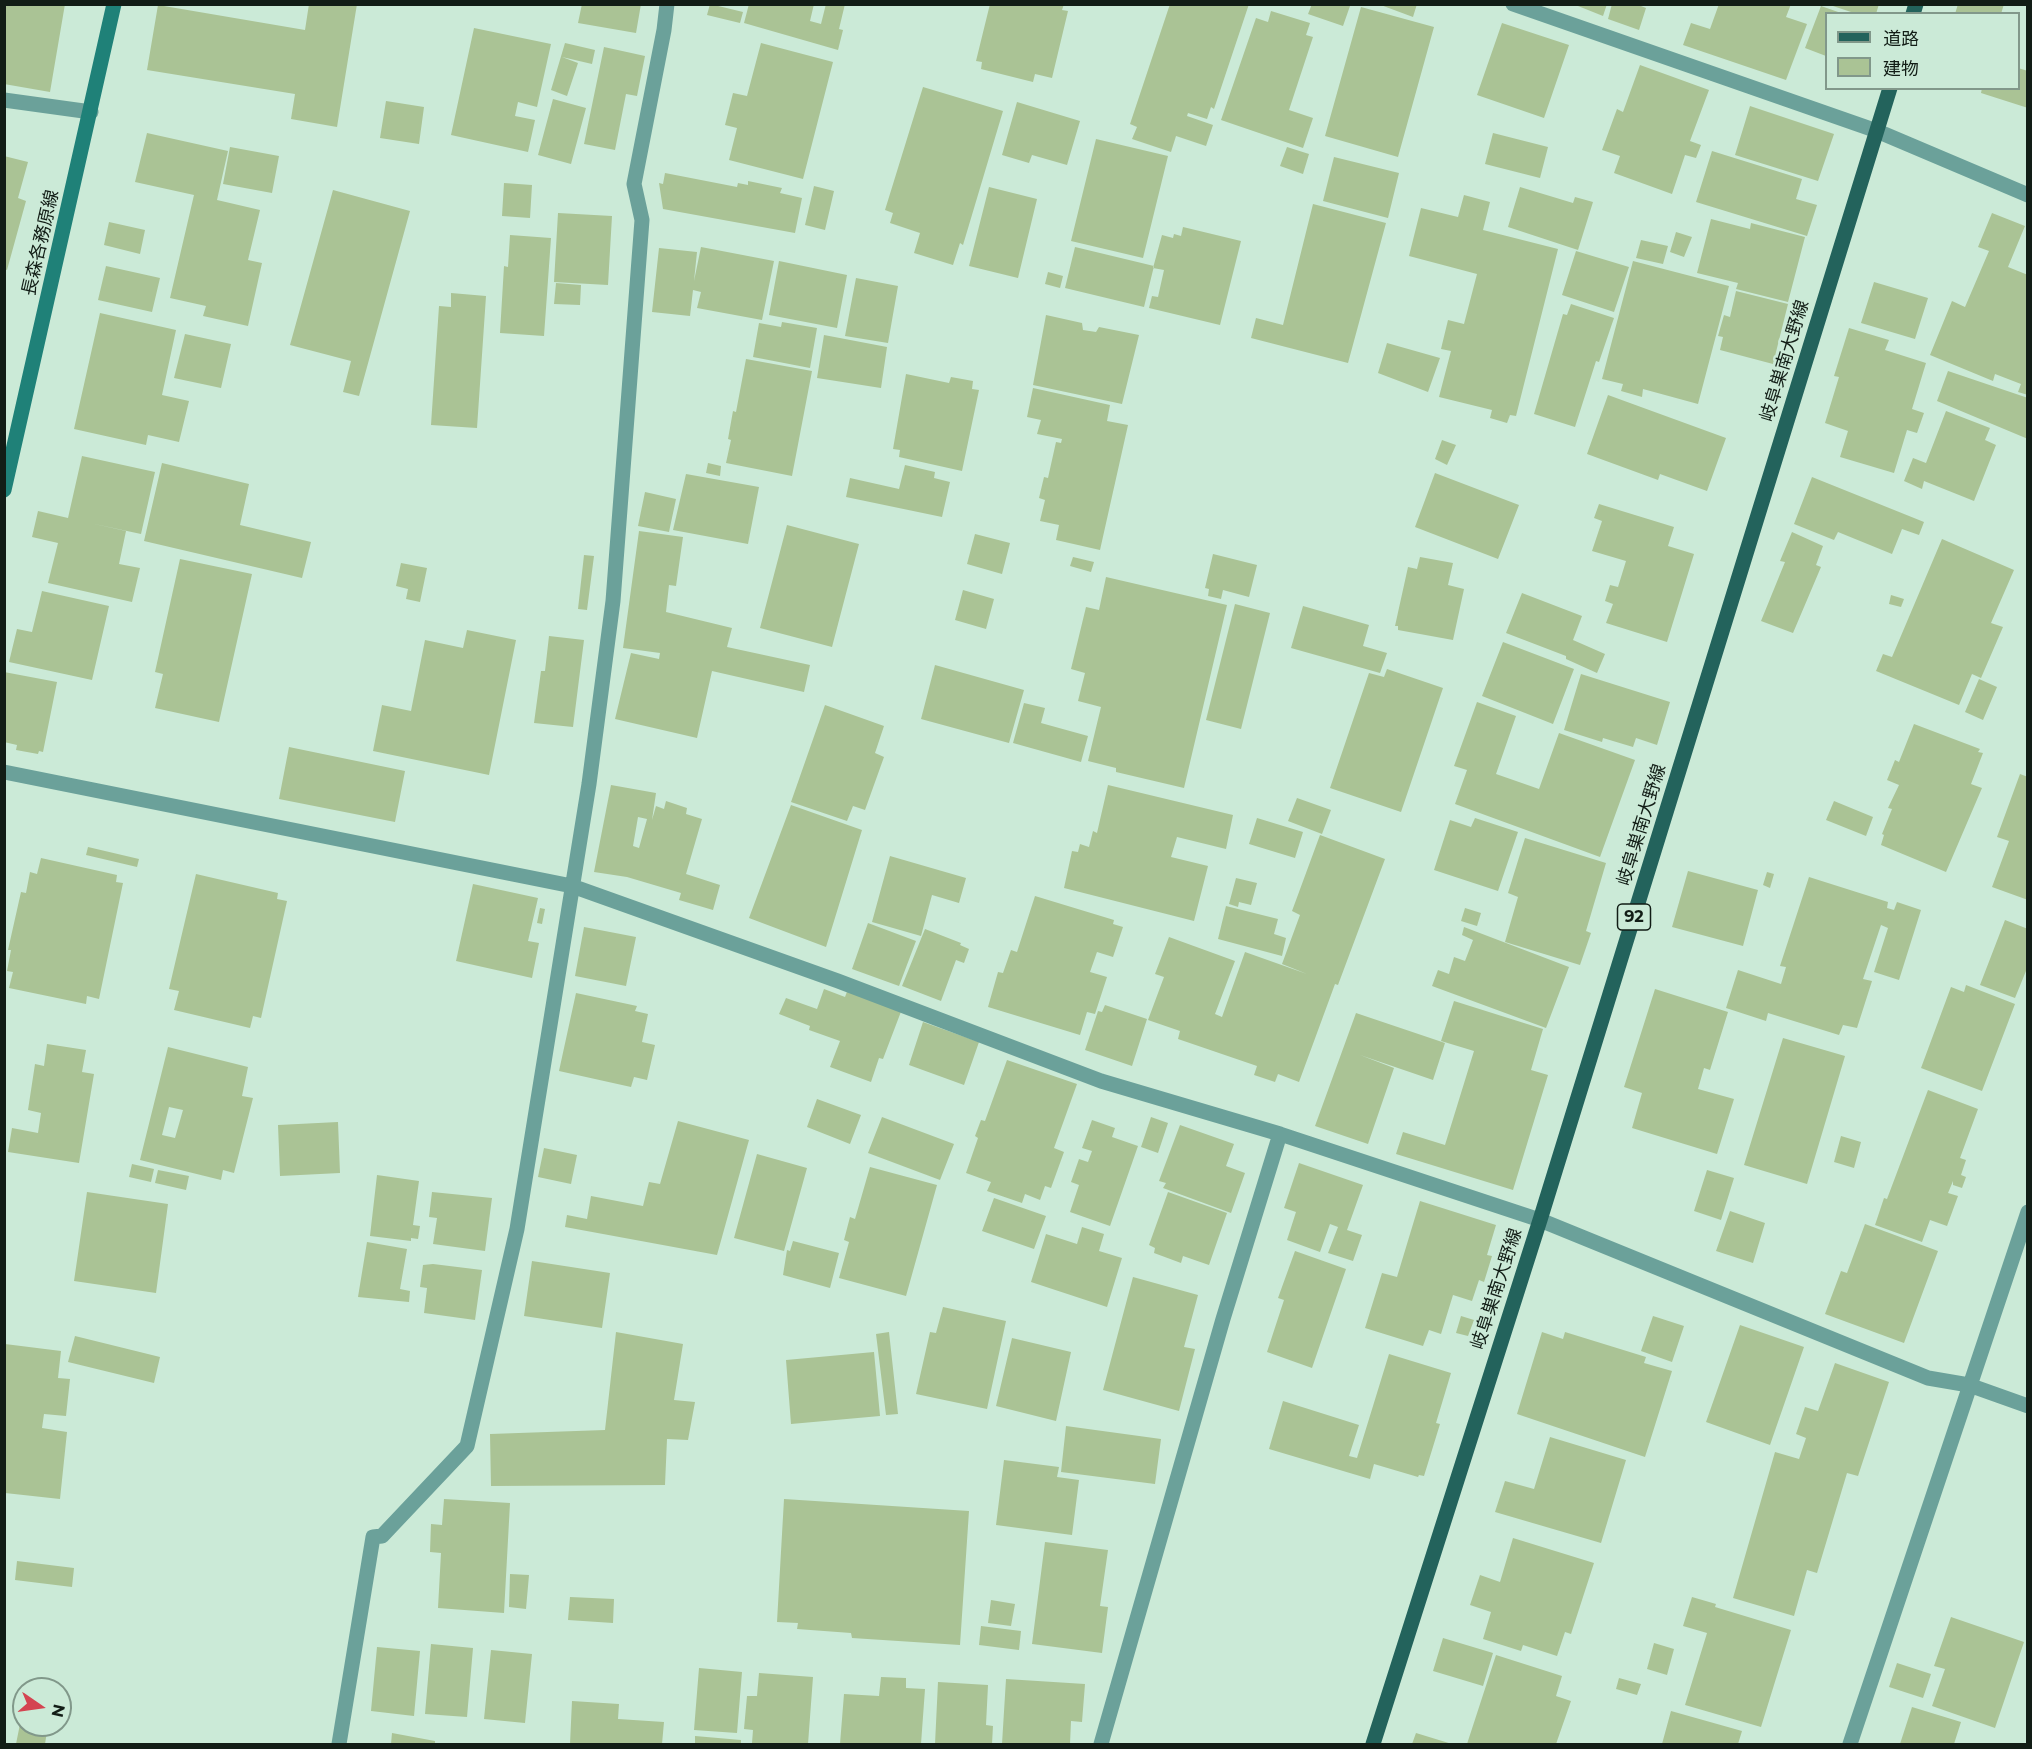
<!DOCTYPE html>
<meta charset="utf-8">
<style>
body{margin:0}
#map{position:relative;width:2032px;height:1749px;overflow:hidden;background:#cbead7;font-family:Montserrat,"Noto Sans JP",sans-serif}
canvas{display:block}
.frame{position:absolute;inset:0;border:6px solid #121d16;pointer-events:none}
.legend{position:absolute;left:1825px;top:12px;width:195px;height:78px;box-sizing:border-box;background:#cbead7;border:2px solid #81988a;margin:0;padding:8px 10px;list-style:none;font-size:18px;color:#121d16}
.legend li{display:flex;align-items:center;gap:12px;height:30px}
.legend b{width:30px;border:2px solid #81988a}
.north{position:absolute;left:12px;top:1677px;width:60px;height:60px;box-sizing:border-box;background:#cbead7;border:2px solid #81988a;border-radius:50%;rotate:103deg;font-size:16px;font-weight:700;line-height:24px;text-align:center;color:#121d16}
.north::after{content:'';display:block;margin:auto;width:21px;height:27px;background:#d44451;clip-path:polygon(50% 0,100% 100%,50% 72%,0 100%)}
</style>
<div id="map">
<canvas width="2032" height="1749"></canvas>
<div class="frame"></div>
<ul class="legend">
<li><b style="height:8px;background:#23635c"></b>道路</li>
<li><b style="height:16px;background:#aac395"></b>建物</li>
</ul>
<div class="north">N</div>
</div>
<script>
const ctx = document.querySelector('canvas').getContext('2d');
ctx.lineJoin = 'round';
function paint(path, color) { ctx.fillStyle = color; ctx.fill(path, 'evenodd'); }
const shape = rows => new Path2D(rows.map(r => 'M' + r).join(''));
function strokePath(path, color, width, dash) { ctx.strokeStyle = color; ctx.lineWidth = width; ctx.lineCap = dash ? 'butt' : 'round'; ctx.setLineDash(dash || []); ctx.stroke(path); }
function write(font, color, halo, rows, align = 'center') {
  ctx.font = font + ' Montserrat,"Noto Sans JP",sans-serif'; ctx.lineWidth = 5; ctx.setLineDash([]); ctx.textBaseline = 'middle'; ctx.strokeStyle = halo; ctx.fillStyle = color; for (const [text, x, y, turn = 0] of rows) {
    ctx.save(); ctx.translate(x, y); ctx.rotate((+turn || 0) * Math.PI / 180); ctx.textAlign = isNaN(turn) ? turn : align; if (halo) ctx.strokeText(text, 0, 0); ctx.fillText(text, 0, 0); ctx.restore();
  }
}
paint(shape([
 [4,4,65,4,50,92,4,84],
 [309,4,357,4,337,127,291,119,295,94,147,70,158,5,305,30],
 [582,4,641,4,636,33,578,23],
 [710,4,743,12,740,23,707,15],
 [749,4,814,4,810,21,821,24,826,4,845,4,839,29,843,30,838,50,744,23],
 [990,4,1064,4,1062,10,1068,11,1052,78,1035,74,1033,82,981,69,982,62,976,61],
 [1170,4,1249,4,1214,109,1211,107,1207,119,1188,113,1187,116,1213,125,1206,146,1176,136,1171,152,1132,139,1137,127,1130,124],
 [1312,4,1344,4,1350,6,1343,26,1308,14],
 [1378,4,1417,4,1413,17],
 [1573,4,1607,4,1603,16],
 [1612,4,1636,4,1646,8,1639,30,1608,19],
 [1719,4,1791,4,1786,17,1807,24,1786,80,1683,45,1691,23,1710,29],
 [1827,4,1879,4,1876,14,1857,14],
 [1958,4,2004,4,2001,14,1955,14],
 [1821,6,1841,13,1826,14,1826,56,1805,48],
 [1361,7,1434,27,1398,157,1325,136],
 [1271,11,1310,23,1306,35,1313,37,1289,110,1313,118,1303,148,1221,120,1256,18,1268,22],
 [1502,23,1569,45,1544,118,1477,95],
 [474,28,551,44,537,107,518,102,515,116,535,120,528,152,451,135],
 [565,43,595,50,592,64,562,57,578,63,567,96,551,90],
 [761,43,833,62,803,179,729,160,737,128,725,125,733,93,747,96],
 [604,47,645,56,637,96,626,94,615,150,584,144],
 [1640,65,1709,90,1690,141,1701,145,1696,158,1685,155,1672,194,1614,173,1620,156,1602,150,1617,109,1623,112],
 [2018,68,2028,71,2028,108,1981,93,1982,88,2018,88],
 [923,87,1003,111,963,245,960,243,953,265,914,253,920,233,890,223,893,213,885,210],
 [553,99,586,108,571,164,538,155],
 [386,101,424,107,419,144,380,138],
 [1017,102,1080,121,1067,165,1032,155,1029,163,1002,155],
 [1750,106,1834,134,1818,181,1735,155],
 [147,133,228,151,217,200,260,210,248,260,262,263,248,326,203,316,206,306,170,298,194,195,135,182],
 [1493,133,1548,147,1540,178,1485,164],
 [1096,139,1168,156,1143,258,1071,241],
 [230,147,279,156,272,193,223,184],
 [1287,147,1309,154,1303,174,1280,166],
 [1712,151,1802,179,1796,199,1817,205,1807,236,1696,202],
 [4,156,28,162,18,198,26,201,7,270,4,269],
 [1334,157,1399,173,1388,218,1323,201],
 [665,173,737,187,738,183,748,185,748,181,782,188,780,193,802,198,795,233,663,209,659,183,663,184],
 [504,183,532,185,530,218,502,216],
 [814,186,834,191,825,230,805,225],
 [989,187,1037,199,1018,278,969,266],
 [1520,187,1573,203,1575,197,1593,202,1578,250,1508,227],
 [333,190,410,211,359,396,343,392,351,361,290,345],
 [1464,195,1490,202,1483,230,1558,249,1516,416,1510,415,1507,423,1490,418,1492,410,1439,397,1451,351,1441,349,1448,320,1464,324,1477,274,1409,256,1421,208,1458,217],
 [1313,204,1386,223,1348,363,1251,338,1256,318,1283,325],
 [558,213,612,216,608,285,554,282],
 [1992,213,2025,226,2008,267,2028,275,2028,395,2018,392,2021,384,1995,374,1993,381,1930,355,1952,301,1965,307,1989,251,1978,247],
 [1711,219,1750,229,1751,223,1805,237,1788,302,1736,289,1738,283,1697,273],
 [109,222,145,230,140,254,104,245],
 [1183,227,1241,241,1220,325,1149,308,1152,296,1158,297,1164,270,1153,268,1162,235,1173,238,1174,234,1181,236],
 [1676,232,1692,237,1684,257,1670,252],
 [510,235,551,238,544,336,500,333,504,266,508,267],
 [1641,240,1668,246,1663,264,1636,258],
 [701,247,774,261,762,320,697,308,701,292,693,290,690,316,652,312,659,248,697,252,694,281],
 [1075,247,1154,266,1144,307,1065,288],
 [1576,251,1629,267,1614,312,1562,295],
 [779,261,847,275,837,328,769,315],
 [1633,261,1729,286,1698,404,1643,389,1642,397,1621,391,1623,384,1602,379],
 [106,266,160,278,152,312,98,300],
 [1048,272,1063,276,1060,288,1045,284],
 [856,278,898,286,888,343,845,336],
 [1874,282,1928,298,1915,339,1861,323],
 [556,283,581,285,580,305,554,304],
 [1736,291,1788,304,1773,364,1720,350,1723,337,1718,336,1724,315,1730,317],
 [451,293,486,296,477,428,431,425,439,306,451,307],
 [1571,304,1614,318,1599,362,1596,361,1575,427,1534,414,1563,314,1567,315],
 [100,313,176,330,162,395,189,401,179,442,148,435,146,445,74,429],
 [1046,315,1082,323,1083,330,1096,332,1099,327,1139,335,1122,404,1033,385],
 [782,322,817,328,810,368,753,357,759,323,781,327],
 [1849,328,1889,340,1885,350,1926,363,1912,409,1924,413,1917,433,1907,430,1894,473,1840,457,1848,431,1825,423,1839,377,1834,376],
 [185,334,231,344,221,388,174,378],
 [824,335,887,347,881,388,817,378],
 [1387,343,1440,358,1428,392,1378,373],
 [746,359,812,371,792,476,726,463,731,440,728,439,733,411,736,412],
 [1948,371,2028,398,2028,439,1937,401],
 [906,374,949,383,951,377,973,381,972,389,979,390,962,471,899,457,900,450,893,449],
 [1033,388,1110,405,1107,421,1128,425,1100,550,1056,540,1059,525,1040,521,1045,500,1039,498,1044,477,1048,478,1056,442,1061,443,1062,439,1037,434,1041,420,1027,417],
 [1608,395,1726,438,1707,491,1660,474,1658,480,1587,454],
 [1946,411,1990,428,1985,440,1996,445,1974,501,1924,481,1922,489,1904,481,1913,458,1926,463],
 [1442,440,1456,445,1447,465,1435,459],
 [82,456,155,472,141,534,90,523,126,531,119,564,140,568,132,602,48,583,58,543,32,537,38,511,68,518],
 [162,463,249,484,240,525,311,542,302,578,144,541],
 [708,463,721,466,720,476,706,473],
 [905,465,935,472,934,478,950,482,942,517,846,497,850,478,899,489],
 [1435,473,1519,505,1498,559,1415,527],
 [686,474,759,487,748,544,673,530],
 [1812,477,1924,522,1919,535,1902,529,1892,554,1838,532,1834,540,1794,524],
 [645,492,676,499,669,532,638,526],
 [1599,504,1674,527,1668,546,1694,554,1667,642,1606,623,1613,604,1605,601,1610,585,1618,587,1626,561,1592,551,1602,521,1594,518],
 [787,525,859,544,832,647,760,628],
 [639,531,683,537,676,586,669,585,666,612,732,628,727,647,810,665,804,692,712,671,697,738,615,719,631,653,659,659,660,653,623,648],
 [1792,532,1823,546,1816,565,1821,567,1793,633,1761,621,1785,562,1780,561],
 [975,534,1010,543,1002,574,967,564],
 [1942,539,2014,570,1991,623,2003,627,1981,678,1972,674,1959,705,1876,671,1883,654,1892,657],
 [1213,554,1257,565,1249,597,1223,590,1221,599,1208,596,1209,589,1205,588],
 [584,555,594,556,587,610,578,609],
 [1073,557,1094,562,1091,572,1070,566],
 [1420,557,1453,563,1448,585,1464,589,1453,640,1398,630,1398,626,1395,626,1408,567,1417,569],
 [180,559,252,574,219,722,155,708,163,674,155,672],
 [401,563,427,568,420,602,406,599,408,589,396,586],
 [1106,577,1227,605,1184,788,1116,772,1116,768,1088,761,1101,707,1078,701,1085,673,1071,669,1086,607,1099,610],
 [963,590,994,599,986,629,955,620],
 [42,591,109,606,92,680,9,662,17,629,32,632],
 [1522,593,1582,616,1573,640,1605,654,1597,673,1566,659,1566,656,1506,633],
 [1891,595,1904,599,1901,607,1889,604],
 [1235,604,1270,613,1241,729,1206,720],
 [1303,606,1369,625,1363,646,1387,653,1380,673,1291,648],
 [467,630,516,640,489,775,373,751,382,705,411,711,425,640,463,648],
 [549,636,584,640,573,727,534,723,541,671,545,671],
 [1503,642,1574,669,1553,724,1482,696],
 [935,665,1024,690,1009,743,921,719],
 [1387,669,1443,688,1401,812,1330,788,1369,673,1384,677],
 [4,672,57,682,43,752,39,751,38,754,16,750,17,745,4,742],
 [1581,674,1670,702,1657,745,1636,738,1633,747,1603,738,1602,742,1564,730],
 [1979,679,1997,687,1983,720,1965,712],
 [1477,702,1516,716,1496,774,1539,789,1559,733,1635,760,1600,857,1455,804,1467,770,1454,766],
 [1024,703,1045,708,1041,723,1088,736,1081,762,1013,743],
 [825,705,884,726,875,753,884,757,865,810,853,806,847,821,791,802],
 [1914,724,1980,749,1978,752,1983,753,1971,784,1982,788,1946,872,1881,845,1884,835,1882,834,1892,809,1888,808,1899,785,1887,780,1895,760,1899,762],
 [289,747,405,771,395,822,279,799],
 [2020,774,2028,777,2028,900,1992,887,2009,841,1997,837],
 [611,785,656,793,652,820,656,806,664,809,666,801,687,808,686,814,702,819,686,874,720,885,713,910,679,900,681,893,627,877,594,872],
 [638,817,647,819,639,848,633,846],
 [1108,785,1233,815,1226,849,1177,837,1171,857,1208,866,1194,921,1064,888,1072,851,1078,852,1080,844,1089,847,1093,831,1097,833],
 [1297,798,1331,810,1322,834,1288,821],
 [1834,801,1873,817,1866,836,1826,820],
 [791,805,862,830,826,947,749,918],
 [1257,818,1303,832,1295,858,1249,844],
 [1475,818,1518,832,1498,891,1434,870,1450,820,1471,827],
 [1320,835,1385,859,1338,985,1335,984,1299,1082,1278,1074,1275,1082,1254,1075,1257,1066,1178,1039,1180,1031,1148,1020,1164,977,1155,974,1169,937,1235,961,1215,1014,1222,1017,1245,952,1307,974,1282,964,1300,915,1292,911],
 [1525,838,1606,863,1586,931,1591,933,1580,965,1505,942,1518,897,1508,893],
 [88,847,139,859,137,867,86,855],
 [890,856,966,878,959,903,932,895,921,936,872,922],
 [41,858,117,875,116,882,123,883,99,999,87,996,86,1004,9,988,13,972,7,971,11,950,8,950,21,892,26,893,30,872,37,874],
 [1688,871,1758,890,1743,946,1672,927],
 [1767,872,1774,874,1770,888,1763,885],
 [196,874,278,893,277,899,287,901,261,1018,253,1016,250,1028,174,1010,179,991,169,989],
 [1809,877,1888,902,1887,908,1894,910,1897,902,1921,910,1899,980,1874,972,1888,928,1881,925,1863,979,1872,981,1857,1028,1843,1025,1839,1035,1768,1013,1766,1021,1726,1008,1738,970,1781,984,1786,967,1780,966],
 [1236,878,1257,883,1251,905,1239,902,1238,907,1229,904],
 [473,884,538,898,528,941,539,943,532,978,456,961],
 [1035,896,1114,920,1113,924,1123,927,1113,957,1097,952,1090,972,1107,977,1095,1014,1087,1012,1080,1035,988,1007,998,972,1003,973,1011,950,1017,952],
 [1226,906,1278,919,1274,934,1286,938,1282,956,1218,939],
 [540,908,545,909,542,924,537,923],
 [1465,908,1481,913,1477,926,1461,921],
 [2005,920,2028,929,2028,966,2015,998,1980,985],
 [868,923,916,941,899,986,852,969],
 [584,927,636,937,626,986,575,976],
 [1464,927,1569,967,1546,1028,1432,986,1438,970,1449,974,1454,957,1465,961,1473,940,1462,935],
 [925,929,961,943,960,945,969,949,964,963,956,960,941,1001,902,986],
 [1966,985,2015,1004,1982,1091,1921,1068,1951,987,1964,992],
 [824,989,845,997,848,989,902,1009,883,1059,879,1058,871,1082,830,1067,840,1041,809,1030,810,1026,779,1014,786,998,817,1009],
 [1655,989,1728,1012,1710,1070,1704,1068,1698,1089,1734,1099,1717,1154,1632,1128,1642,1093,1624,1087],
 [576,993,637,1006,635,1011,648,1014,642,1042,655,1045,647,1080,634,1077,631,1087,559,1071],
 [1454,1001,1543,1029,1531,1070,1548,1075,1513,1190,1396,1154,1403,1132,1445,1145,1474,1051,1441,1041],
 [1105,1005,1147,1019,1132,1066,1085,1050,1098,1011,1102,1012],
 [1356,1013,1445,1043,1433,1080,1360,1055,1394,1068,1368,1144,1315,1126],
 [923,1022,979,1042,964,1085,909,1065],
 [1783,1038,1845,1056,1807,1184,1744,1165],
 [47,1044,86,1050,82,1072,94,1074,79,1163,8,1152,12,1128,38,1133,41,1113,28,1110,35,1064,44,1066],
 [168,1047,248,1067,242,1096,253,1098,234,1173,223,1170,221,1180,140,1160],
 [169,1107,183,1110,175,1138,162,1135],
 [1007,1060,1077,1084,1054,1148,1064,1152,1051,1188,1045,1186,1040,1200,1025,1194,1022,1203,987,1191,991,1182,966,1173,978,1138,975,1136,981,1120,985,1121],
 [1928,1090,1978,1109,1960,1158,1966,1160,1961,1175,1966,1177,1962,1188,1953,1185,1953,1181,1948,1193,1958,1196,1947,1226,1930,1220,1922,1242,1875,1225,1884,1198,1887,1199],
 [817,1099,861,1115,850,1144,807,1127],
 [882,1117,954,1144,940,1180,868,1153],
 [1151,1117,1168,1123,1158,1153,1141,1147],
 [1092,1120,1115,1128,1112,1137,1138,1146,1110,1226,1070,1212,1079,1185,1071,1182,1079,1159,1088,1162,1092,1151,1082,1148],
 [678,1121,749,1140,717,1255,565,1227,567,1215,587,1219,591,1196,643,1206,649,1182,660,1184],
 [338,1122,340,1173,280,1176,278,1125],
 [1180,1125,1234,1144,1226,1166,1245,1173,1231,1213,1163,1188,1166,1183,1159,1181],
 [1841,1136,1861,1142,1854,1168,1834,1162],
 [544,1148,577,1155,571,1184,538,1177],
 [757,1154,807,1168,784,1251,734,1238],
 [1299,1163,1363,1185,1347,1230,1362,1235,1353,1261,1328,1253,1338,1227,1330,1224,1320,1252,1287,1240,1296,1212,1284,1208],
 [132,1164,154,1169,151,1182,129,1177],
 [870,1167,937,1185,906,1296,839,1278,849,1242,844,1240,850,1217,855,1219],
 [158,1170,189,1176,186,1190,155,1183],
 [1707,1170,1734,1178,1721,1220,1694,1211],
 [377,1175,419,1181,413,1225,420,1226,418,1239,411,1238,411,1241,370,1236],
 [87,1192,168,1204,156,1293,74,1281],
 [432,1192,492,1198,485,1251,433,1244,437,1218,429,1217],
 [1168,1192,1227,1213,1209,1265,1183,1256,1181,1263,1154,1253,1155,1248,1149,1245],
 [994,1198,1046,1216,1034,1249,982,1231],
 [1420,1201,1496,1225,1487,1255,1492,1256,1484,1282,1479,1280,1472,1301,1453,1295,1441,1334,1429,1330,1423,1346,1365,1328,1382,1273,1397,1277],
 [1730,1211,1765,1223,1753,1263,1716,1251],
 [1865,1224,1938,1251,1904,1343,1825,1314,1841,1271,1847,1273],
 [1082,1227,1104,1234,1099,1251,1122,1258,1107,1307,1031,1282,1046,1234,1077,1244],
 [793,1241,839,1253,830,1288,783,1275,787,1250,790,1251],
 [367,1242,407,1249,400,1289,410,1291,409,1302,358,1297],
 [1295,1251,1346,1269,1312,1368,1267,1352,1284,1300,1278,1298],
 [532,1261,610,1273,602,1328,524,1316],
 [433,1264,482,1270,475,1320,424,1313,427,1288,420,1287,423,1265],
 [1133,1277,1198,1295,1184,1347,1195,1349,1179,1411,1103,1390],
 [943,1307,1006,1321,987,1409,916,1394,930,1332,936,1333],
 [1461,1316,1474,1320,1468,1336,1456,1333],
 [1653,1316,1684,1326,1672,1362,1641,1351],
 [1740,1325,1804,1347,1770,1445,1706,1422],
 [616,1332,683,1344,674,1400,695,1402,688,1440,667,1439,665,1485,491,1486,490,1434,605,1430],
 [889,1332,898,1414,886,1415,876,1334],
 [1542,1332,1563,1339,1565,1332,1646,1357,1644,1363,1672,1371,1645,1457,1517,1414],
 [75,1336,160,1357,154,1383,68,1362],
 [1012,1338,1071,1352,1056,1421,996,1406],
 [5,1344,61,1351,58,1378,70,1379,66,1416,44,1414,42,1428,67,1432,60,1499,5,1493],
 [874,1352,880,1416,791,1424,786,1360],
 [1389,1354,1451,1373,1436,1423,1440,1424,1424,1476,1419,1475,1418,1477,1374,1464,1370,1479,1269,1449,1283,1401,1359,1425,1349,1456,1357,1458],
 [1835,1363,1889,1382,1858,1476,1847,1473,1817,1573,1807,1570,1794,1616,1733,1598,1775,1452,1799,1459,1806,1438,1796,1434,1805,1407,1818,1411],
 [1066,1426,1161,1439,1155,1484,1061,1472],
 [1550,1437,1626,1460,1601,1543,1495,1512,1505,1481,1534,1489],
 [1004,1460,1059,1467,1057,1477,1079,1480,1072,1535,996,1525],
 [444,1499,510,1503,504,1613,438,1608,441,1553,430,1552,431,1524,442,1525],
 [784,1499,969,1511,960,1645,852,1638,851,1633,797,1629,798,1623,777,1622],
 [1513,1538,1594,1563,1571,1634,1565,1632,1557,1656,1523,1645,1521,1651,1483,1639,1491,1612,1470,1605,1480,1575,1500,1582],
 [1045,1542,1108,1550,1100,1606,1108,1607,1102,1653,1032,1644],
 [17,1561,74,1568,72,1587,15,1580],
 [510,1574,529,1575,526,1609,509,1607],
 [570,1597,614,1599,613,1623,568,1620],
 [1692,1597,1716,1604,1715,1607,1791,1630,1761,1727,1685,1705,1707,1633,1683,1626],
 [991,1600,1015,1604,1011,1626,988,1623],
 [1951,1617,2024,1642,1995,1728,1932,1706,1945,1669,1934,1666],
 [981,1626,1021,1631,1019,1650,979,1645],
 [1443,1638,1493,1653,1483,1686,1433,1671],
 [1654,1643,1674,1649,1667,1675,1647,1669],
 [431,1644,473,1648,467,1717,425,1714],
 [377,1647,420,1651,414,1716,371,1711],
 [491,1650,532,1654,525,1723,484,1719],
 [1496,1655,1562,1676,1556,1696,1571,1701,1556,1744,1467,1744],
 [1897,1663,1931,1674,1923,1698,1889,1687],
 [699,1668,742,1672,737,1733,694,1730],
 [759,1673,813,1677,808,1744,752,1743,753,1730,744,1729,747,1696,757,1696],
 [881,1677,906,1678,906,1688,925,1689,921,1744,840,1744,844,1694,879,1696],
 [1619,1678,1641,1684,1637,1695,1616,1689],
 [1006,1679,1085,1684,1082,1722,1071,1721,1070,1744,1002,1744],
 [938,1682,988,1685,986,1725,993,1726,992,1744,935,1744],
 [572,1701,619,1704,618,1719,664,1722,662,1744,570,1744],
 [1912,1707,1961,1722,1954,1744,1900,1744],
 [1671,1711,1742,1731,1738,1744,1662,1744],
 [21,1719,24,1719,24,1725,48,1725,45,1744,16,1744],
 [392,1733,435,1741,435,1744,391,1744],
 [1416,1733,1452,1744,1412,1744],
 [695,1736,741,1740,741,1744,695,1744]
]), '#aac395');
strokePath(shape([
 [1513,4,1877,131,2028,195],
 [4,100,91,112],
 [4,772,572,886,838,981,1101,1081,1280,1134,1540,1220,1928,1378,1969,1385,2028,1406],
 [339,1744,373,1537,382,1536,467,1446,517,1229,589,784,613,601,642,220,634,184,664,30,667,4],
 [1101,1744,1223,1319,1280,1134],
 [1850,1744,2028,1212]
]), '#6ba19a', 15);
strokePath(shape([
 [4,490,114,4]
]), '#1f8178', 15);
strokePath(shape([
 [1913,14,1916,4],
 [1373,1744,1540,1220,1890,88]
]), '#23635c', 15);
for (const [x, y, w] of [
 [1634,917,33]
]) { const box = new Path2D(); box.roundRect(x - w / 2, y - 13, w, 26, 4.5); ctx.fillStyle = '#cbead7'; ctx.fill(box); strokePath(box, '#121d16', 1.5); }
write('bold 16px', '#121d16', null, [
 ["92",1634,917]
]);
write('18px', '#121d16', '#cbead7', [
 ["長森各務原線",41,243,-77],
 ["岐阜巣南大野線",1785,361,-73],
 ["岐阜巣南大野線",1642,825,-73],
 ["岐阜巣南大野線",1497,1289,-72]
]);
</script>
